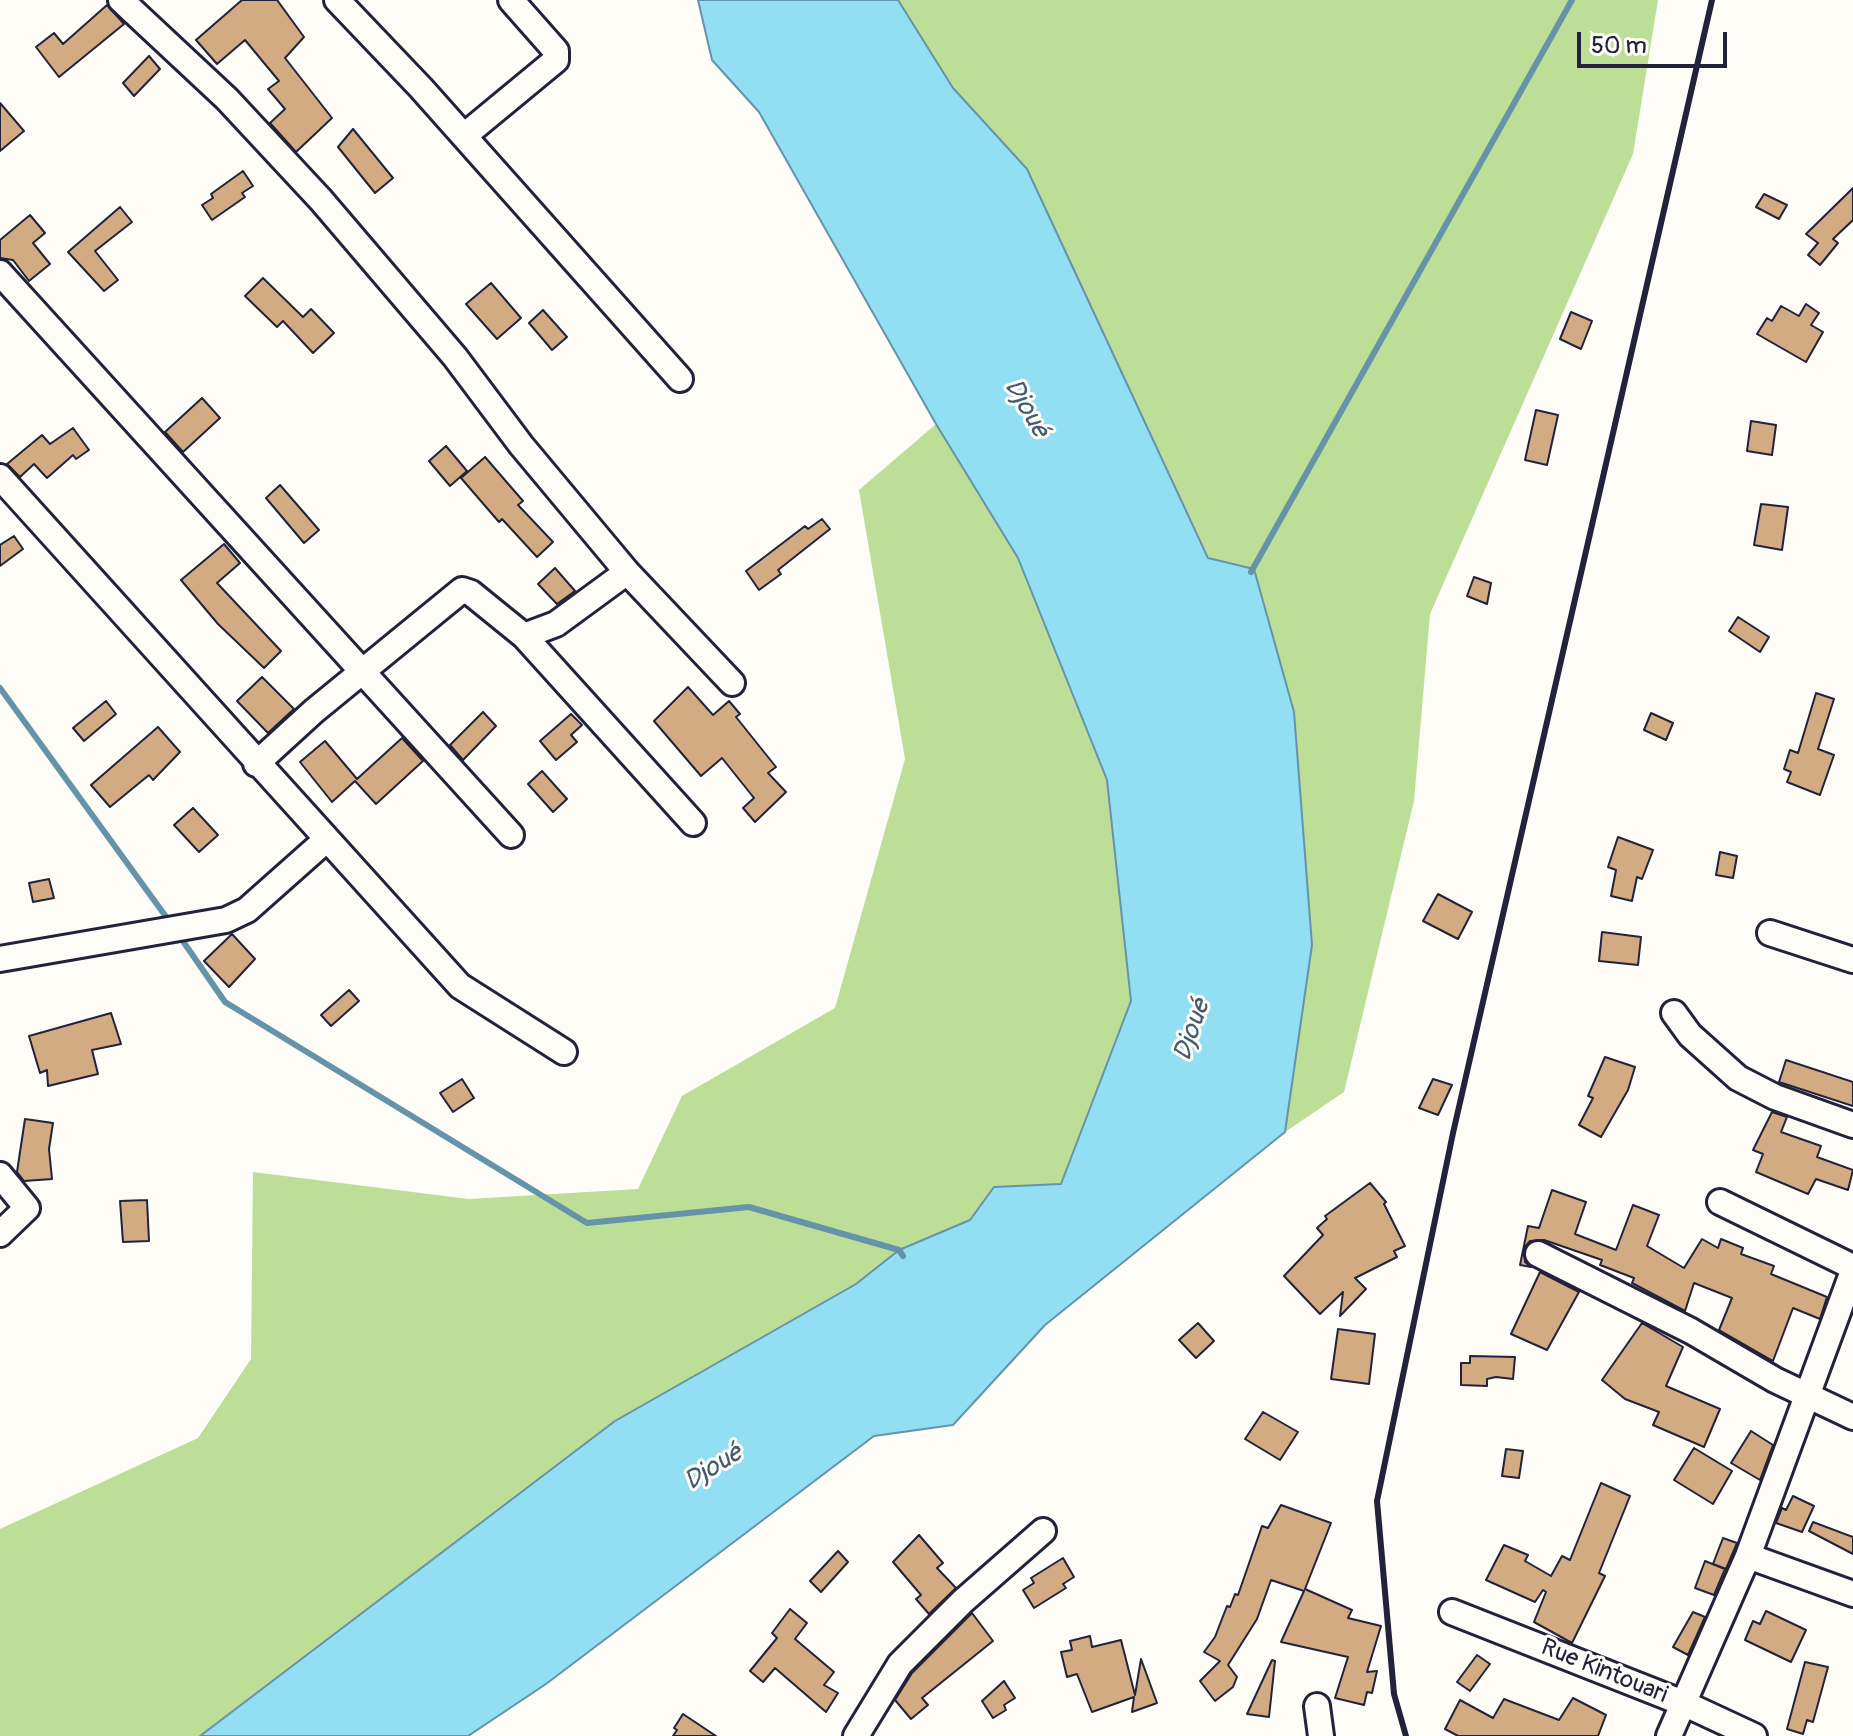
<!DOCTYPE html>
<meta charset="utf-8">
<style>
body{margin:0}
#map{position:relative;width:1853px;height:1736px;overflow:hidden;background:#fdfcf7;font-family:Pangolin,sans-serif}
canvas{display:block}
.scale{position:absolute;left:1577px;top:32px;width:150px;height:36px;box-sizing:border-box;border:4px solid #22223b;border-top:0;padding-left:10px;font-size:24px;line-height:28px;white-space:nowrap;color:#22223b;-webkit-text-stroke:6px #fdfcf7;paint-order:stroke}
</style>
<div id="map">
<canvas width="1853" height="1736"></canvas>
<div class="scale">50 m</div>
</div>
<script>
const ctx = document.querySelector('canvas').getContext('2d');
ctx.lineJoin = 'round';
function paint(path, color) { ctx.fillStyle = color; ctx.fill(path, 'evenodd'); }
const shape = rows => new Path2D(rows.map(r => 'M' + r).join(''));
function strokePath(path, color, width, dash) { ctx.strokeStyle = color; ctx.lineWidth = width; ctx.lineCap = dash ? 'butt' : 'round'; ctx.setLineDash(dash || []); ctx.stroke(path); }
function write(font, color, halo, rows, align = 'center') {
  ctx.font = font + ' Pangolin,sans-serif'; ctx.lineWidth = 6; ctx.setLineDash([]); ctx.textBaseline = 'middle'; ctx.strokeStyle = halo; ctx.fillStyle = color; for (const [text, x, y, turn = 0] of rows) {
    ctx.save(); ctx.translate(x, y); ctx.rotate((+turn || 0) * Math.PI / 180); ctx.textAlign = isNaN(turn) ? turn : align; if (halo) ctx.strokeText(text, 0, 0); ctx.fillText(text, 0, 0); ctx.restore();
  }
}
paint(shape([
 [898,0,1658,0,1633,154,1430,614,1414,801,1344,1092,1285,1132,1312,945,1294,712,1209,558,1027,169,953,88],
 [936,424,1018,558,1107,780,1131,1001,1061,1184,994,1187,971,1220,899,1250,856,1284,615,1421,200,1736,0,1736,0,1529,198,1438,251,1359,253,1172,469,1199,638,1189,682,1096,835,1008,905,759,859,490]
]), '#bcde97');
const water = shape([
 [698,0,898,0,953,88,1027,169,1208,558,1254,569,1294,712,1312,945,1285,1132,1045,1325,953,1425,874,1436,546,1684,468,1736,200,1736,615,1421,856,1284,899,1250,970,1220,994,1187,1061,1184,1131,1001,1107,780,1018,558,936,424,759,112,712,60,698,0]
]);
paint(water, '#92def2');
strokePath(water, '#6593a9', 2);
strokePath(shape([
 [1251,572,1572,0],
 [0,688,172,925],
 [178,934,225,1002,587,1223,749,1207,899,1250,903,1256]
]), '#6593a9', 6);
const building = shape([
 [242,0,277,0,304,37,285,58,332,118,296,152,270,123,285,109,268,89,279,81,245,40,217,64,196,40,242,0],
 [107,5,124,24,59,77,36,47,54,33,63,44,107,5],
 [149,56,160,69,134,96,123,83,149,56],
 [0,103,24,131,0,151,0,103],
 [353,129,393,178,375,193,338,147,353,129],
 [243,171,253,186,242,193,245,197,212,220,202,205,213,198,211,194,243,171],
 [1853,188,1853,220,1833,239,1838,243,1820,265,1808,255,1818,243,1806,234,1853,188],
 [1764,194,1787,205,1779,219,1756,207,1764,194],
 [120,207,132,222,95,251,118,280,104,291,68,252,120,207],
 [30,215,45,233,33,243,50,264,29,281,13,260,0,258,0,240,30,215],
 [263,278,303,317,311,309,334,333,313,353,283,321,277,327,245,296,263,278],
 [491,283,521,318,497,339,466,304,491,283],
 [1806,304,1819,313,1811,325,1823,332,1806,362,1757,334,1767,318,1772,321,1781,306,1799,316,1806,304],
 [543,310,567,337,552,350,529,323,543,310],
 [1571,312,1592,321,1581,349,1560,339,1571,312],
 [202,398,220,418,183,452,165,432,202,398],
 [1536,410,1558,415,1547,465,1525,460,1536,410],
 [1751,421,1776,425,1772,455,1747,451,1751,421],
 [73,428,89,450,76,459,73,455,47,478,34,464,20,477,7,464,42,435,50,444,73,428],
 [446,446,467,471,450,486,429,461,446,446],
 [485,457,523,501,518,505,553,542,537,557,502,519,499,522,461,478,485,457],
 [280,485,319,530,304,543,266,498,280,485],
 [1761,504,1788,507,1782,550,1754,545,1761,504],
 [822,519,830,529,778,570,781,574,759,590,746,571,805,526,808,529,822,519],
 [14,536,23,549,0,566,0,545,14,536],
 [224,544,240,563,217,583,281,651,264,668,218,624,181,580,224,544],
 [555,568,575,591,557,604,538,584,555,568],
 [1474,577,1491,583,1487,604,1467,596,1474,577],
 [1738,617,1769,637,1760,652,1729,631,1738,617],
 [262,677,294,709,268,733,237,701,262,677],
 [688,687,713,715,729,701,740,714,736,717,776,767,768,773,786,792,755,822,743,808,754,798,722,758,701,776,654,721,688,687],
 [1816,693,1834,699,1818,749,1834,755,1820,795,1787,782,1791,772,1784,769,1790,750,1798,753,1816,693],
 [106,701,116,714,84,741,73,728,106,701],
 [483,712,496,726,463,760,450,745,483,712],
 [1651,713,1673,723,1666,740,1644,730,1651,713],
 [571,714,582,725,571,735,577,742,556,760,540,741,571,714],
 [158,727,180,752,153,780,149,775,110,807,91,785,158,727],
 [402,738,423,761,376,804,355,781,332,802,300,762,325,741,357,779,402,738],
 [542,771,567,799,553,812,528,784,542,771],
 [193,808,218,835,199,852,174,825,193,808],
 [1618,837,1653,850,1642,879,1637,877,1632,901,1611,896,1616,870,1608,867,1618,837],
 [1720,852,1737,856,1733,878,1716,875,1720,852],
 [49,879,54,898,33,902,29,883,49,879],
 [1438,894,1472,912,1458,939,1423,921,1438,894],
 [1602,932,1641,937,1638,965,1599,961,1602,932],
 [232,934,255,959,229,987,204,961,232,934],
 [349,990,359,1001,331,1026,321,1015,349,990],
 [111,1013,121,1044,92,1050,98,1074,48,1086,47,1070,40,1073,29,1036,111,1013],
 [1605,1057,1635,1067,1628,1090,1601,1137,1579,1125,1593,1098,1588,1096,1605,1057],
 [1786,1060,1853,1082,1853,1106,1779,1082,1786,1060],
 [462,1079,474,1098,453,1112,440,1093,462,1079],
 [1433,1079,1452,1085,1438,1115,1419,1108,1433,1079],
 [1772,1112,1787,1117,1781,1132,1821,1146,1817,1157,1853,1170,1848,1190,1816,1179,1808,1194,1756,1172,1763,1154,1753,1150,1772,1112],
 [25,1119,53,1123,49,1149,52,1179,24,1181,17,1172,25,1119],
 [1370,1183,1386,1202,1384,1204,1405,1246,1394,1251,1397,1257,1355,1278,1366,1289,1340,1316,1343,1292,1320,1314,1284,1276,1323,1235,1317,1228,1327,1219,1325,1216,1370,1183],
 [1552,1190,1586,1202,1575,1234,1616,1250,1633,1205,1659,1215,1647,1246,1684,1268,1702,1239,1718,1248,1721,1239,1743,1248,1741,1254,1774,1266,1771,1274,1827,1297,1820,1319,1793,1308,1773,1361,1719,1330,1732,1298,1694,1283,1685,1311,1632,1283,1634,1278,1600,1265,1602,1260,1544,1240,1530,1241,1524,1248,1525,1262,1531,1267,1520,1265,1528,1226,1539,1228,1552,1190],
 [147,1200,149,1241,123,1242,120,1201,147,1200],
 [1540,1272,1579,1292,1547,1350,1511,1334,1540,1272],
 [1198,1323,1214,1341,1196,1358,1179,1340,1198,1323],
 [1642,1323,1683,1347,1666,1386,1720,1409,1704,1447,1653,1425,1659,1412,1625,1399,1602,1380,1642,1323],
 [1338,1329,1375,1334,1369,1384,1331,1379,1338,1329],
 [1470,1356,1515,1357,1513,1379,1496,1377,1487,1379,1487,1386,1461,1385,1461,1363,1470,1363,1470,1356],
 [1263,1412,1298,1432,1280,1460,1245,1439,1263,1412],
 [1751,1431,1773,1445,1760,1480,1731,1463,1751,1431],
 [1694,1448,1732,1471,1713,1504,1674,1480,1694,1448],
 [1506,1449,1523,1451,1519,1478,1502,1476,1506,1449],
 [1601,1483,1630,1496,1599,1573,1605,1576,1572,1643,1534,1622,1546,1592,1543,1590,1535,1602,1486,1580,1504,1545,1528,1555,1525,1561,1551,1576,1562,1556,1570,1560,1601,1483],
 [1793,1496,1814,1506,1802,1532,1776,1523,1782,1508,1786,1510,1793,1496],
 [1281,1505,1331,1523,1305,1589,1352,1610,1348,1618,1381,1626,1367,1672,1377,1671,1372,1693,1367,1692,1364,1705,1335,1698,1348,1657,1281,1642,1304,1591,1271,1580,1257,1619,1228,1665,1237,1677,1233,1687,1215,1701,1200,1681,1220,1661,1204,1652,1215,1637,1227,1606,1230,1607,1235,1594,1238,1595,1262,1526,1268,1528,1281,1505],
 [1813,1522,1853,1537,1853,1554,1809,1531,1813,1522],
 [919,1535,943,1563,937,1568,956,1588,929,1614,916,1599,921,1595,893,1562,919,1535],
 [1723,1538,1737,1543,1726,1569,1713,1564,1723,1538],
 [838,1551,848,1562,821,1592,810,1581,838,1551],
 [1063,1558,1074,1577,1063,1584,1066,1588,1034,1608,1023,1590,1034,1583,1031,1578,1063,1558],
 [1705,1561,1725,1569,1714,1595,1695,1588,1705,1561],
 [790,1609,807,1623,795,1639,834,1672,824,1685,838,1693,826,1712,775,1668,763,1682,750,1671,777,1638,772,1633,790,1609],
 [1766,1611,1806,1630,1791,1662,1745,1640,1753,1621,1760,1624,1766,1611],
 [1693,1612,1705,1617,1688,1655,1673,1647,1693,1612],
 [972,1613,993,1641,922,1698,928,1705,911,1719,895,1700,912,1673,972,1613],
 [1090,1636,1092,1647,1121,1640,1135,1695,1141,1659,1157,1703,1132,1712,1134,1697,1092,1712,1077,1674,1067,1677,1061,1652,1072,1650,1070,1641,1090,1636],
 [1477,1655,1490,1664,1470,1691,1457,1682,1477,1655],
 [1272,1660,1275,1661,1269,1717,1247,1714,1272,1660],
 [1805,1662,1828,1667,1813,1722,1807,1720,1803,1734,1787,1729,1805,1662],
 [1004,1681,1015,1698,1004,1705,1006,1710,993,1718,982,1701,1004,1681],
 [1573,1698,1606,1715,1598,1736,1458,1736,1445,1729,1460,1700,1493,1718,1504,1699,1559,1720,1573,1698],
 [683,1714,716,1736,673,1736,677,1730,674,1728,683,1714]
]);
paint(building, '#d2ab83');
strokePath(building, '#22223b', 2);
const minor = shape([
 [121,0,227,99,321,200,455,357,521,445,627,572,732,683],
 [337,0,421,88,680,379],
 [464,136,556,60,556,51,511,0],
 [0,273,511,835],
 [0,477,460,986,564,1052],
 [524,636,693,823],
 [256,764,314,711,462,590,471,593,524,636,556,624,627,572],
 [1770,933,1853,960],
 [0,959,226,920,247,910,327,839],
 [1674,1013,1690,1035,1738,1078,1775,1097,1853,1125],
 [0,1175,27,1208,0,1234],
 [1720,1202,1853,1267],
 [1538,1254,1691,1331,1775,1380,1853,1417],
 [1748,1556,1853,1594],
 [1452,1612,1683,1703,1754,1736],
 [1317,1706,1321,1736],
 [856,1736,900,1664,963,1601,1043,1531],
 [1669,1736,1748,1556,1853,1271]
]);
strokePath(minor, '#22223b', 30);
strokePath(minor, '#fdfcf7', 24);
strokePath(shape([
 [1406,1736,1394,1694,1377,1501,1453,1133,1712,0]
]), '#22223b', 6);
write('24px', '#22223b', '#fdfcf7', [
 ["Rue Kintouari",1604,1672,22]
]);
write('italic 26px', '#445a72', '#fdfcf7', [
 ["Djoué",1026,409,60],
 ["Djoué",1193,1030,-71],
 ["Djoué",714,1468,-32]
]);
</script>
